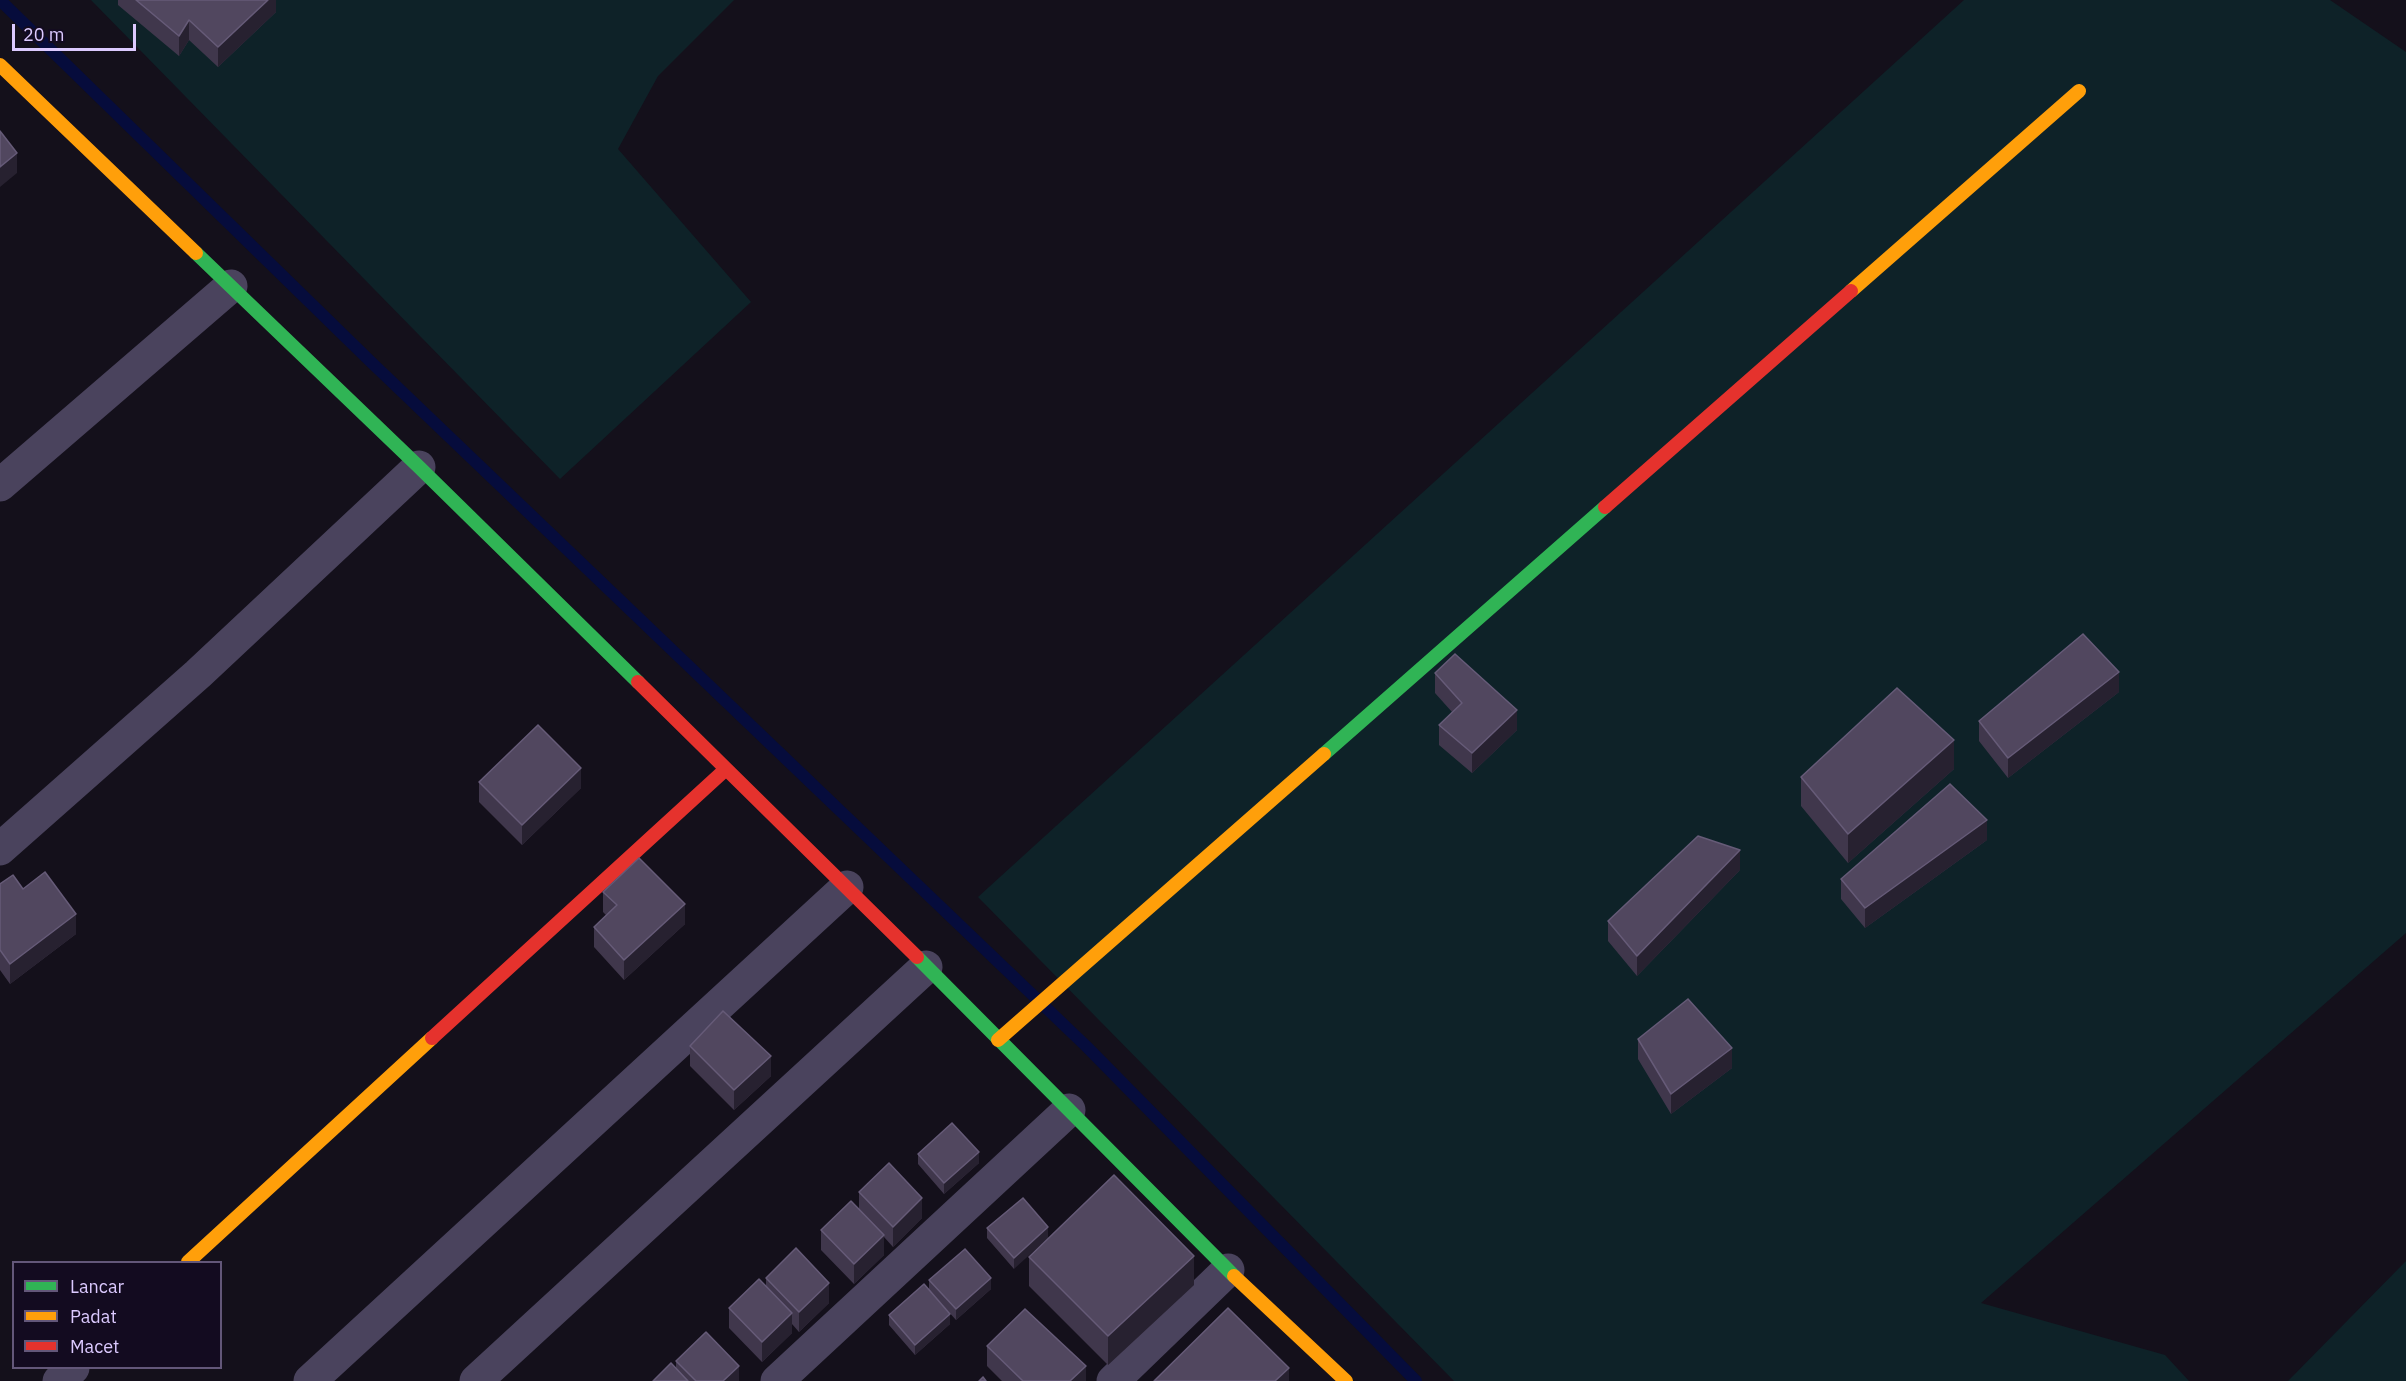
<!DOCTYPE html>
<style>
body{margin:0}
#map{position:relative;width:2406px;height:1381px;overflow:hidden;background:#14101b;font-family:"IBM Plex Sans",sans-serif}
canvas{display:block}
.legend{position:absolute;left:12px;top:1261px;width:210px;height:108px;box-sizing:border-box;background:#130b20;border:2px solid #635779;margin:0;padding:8px 10px;list-style:none;font-size:18px;color:#dccaff}
.legend li{display:flex;align-items:center;gap:12px;height:30px}
.legend b{width:30px;border:2px solid #635779}
.scale{position:absolute;left:12px;top:24px;width:124px;height:27px;box-sizing:border-box;border:3px solid #dccaff;border-top:0;padding-left:8px;font-size:18px;line-height:21px;white-space:nowrap;color:#dccaff;-webkit-text-stroke:4px #130b20;paint-order:stroke}
</style>
<div id="map">
<canvas width="2406" height="1381"></canvas>
<ul class="legend">
<li><b style="height:8px;background:#30b455"></b>Lancar</li>
<li><b style="height:8px;background:#ff9f0a"></b>Padat</li>
<li><b style="height:8px;background:#e5322d"></b>Macet</li>
</ul>
<div class="scale">20 m</div>
</div>
<script>
const ctx = document.querySelector('canvas').getContext('2d');
ctx.lineJoin = 'round';
function paint(path, color) { ctx.fillStyle = color; ctx.fill(path, 'evenodd'); }
const shape = rows => new Path2D(rows.map(r => 'M' + r).join(''));
function strokePath(path, color, width, dash) { ctx.strokeStyle = color; ctx.lineWidth = width; ctx.lineCap = dash ? 'butt' : 'round'; ctx.setLineDash(dash || []); ctx.stroke(path); }
paint(shape([
 [91,0,734,0,658,76,618,149,751,302,560,479],
 [1964,0,2330,0,2406,52,2406,933,1981,1303,2165,1355,2189,1381,1454,1381,978,897],
 [2406,1261,2406,1381,2288,1381]
]), '#0e2228');
strokePath(shape([
 [0,0,370,361,1086,1046,1416,1381]
]), '#060c3c', 12);
strokePath(shape([
 [0,485,231,286],
 [0,849,198,674,419,467],
 [59,1381,73,1368],
 [310,1381,847,887],
 [476,1381,926,967],
 [777,1381,1069,1110],
 [1113,1381,1228,1270]
]), '#4a435d', 33);
strokePath(shape([
 [196,253,419,467,638,682],
 [1324,754,1605,507],
 [917,957,1234,1276]
]), '#30b455', 14);
strokePath(shape([
 [0,65,196,253],
 [1851,291,2079,91],
 [998,1040,1324,754],
 [188,1262,432,1038],
 [1234,1276,1346,1381]
]), '#ff9f0a', 14);
strokePath(shape([
 [1605,507,1851,291],
 [638,682,917,957],
 [432,1038,726,769]
]), '#e5322d', 14);
paint(shape([
 [118,0,276,0,276,12,218,67,189,40,179,56,118,5],
 [1435,673,1517,730,1472,773,1439,745,1439,725,1452,712,1435,693],
 [2119,692,2008,778,1979,741,1979,721],
 [1954,769,1848,863,1801,806,1801,777],
 [479,782,581,788,522,845,479,802],
 [1987,840,1865,928,1841,899,1841,879],
 [1740,870,1637,976,1608,941,1608,921],
 [0,884,23,889,76,934,10,984,0,970],
 [603,892,685,924,624,980,594,947,594,927,606,915,603,912],
 [1638,1039,1732,1068,1671,1114,1638,1059],
 [690,1046,771,1076,734,1110,690,1066],
 [918,1154,979,1163,944,1194,918,1164],
 [859,1192,922,1218,893,1247,884,1237,884,1255,854,1284,821,1250,821,1230,859,1210],
 [1023,1198,1014,1269,987,1238,987,1228],
 [1029,1257,1194,1285,1108,1365,1029,1286],
 [766,1278,829,1303,799,1332,792,1324,792,1333,762,1362,729,1328,729,1308,766,1287],
 [929,1280,991,1289,956,1320,929,1290],
 [889,1315,950,1324,915,1355,889,1325],
 [987,1346,1086,1381,1002,1381,987,1366],
 [676,1361,739,1381,653,1381,676,1369]
]), '#40374c');
paint(shape([
 [268,0,276,0,276,12,218,67,218,47],
 [189,20,189,40,179,56,179,36],
 [17,153,17,173,0,187,0,167],
 [2119,672,2119,692,2008,778,2008,758],
 [1517,710,1517,730,1472,773,1472,753],
 [1954,740,1954,769,1848,863,1848,834],
 [581,768,581,788,522,845,522,825],
 [1987,820,1987,840,1865,928,1865,908],
 [1740,850,1740,870,1637,976,1637,956],
 [685,904,685,924,624,980,624,960],
 [76,914,76,934,10,984,10,964],
 [1732,1048,1732,1068,1671,1114,1671,1094],
 [771,1056,771,1076,734,1110,734,1090],
 [979,1152,979,1163,944,1194,944,1183],
 [922,1198,922,1218,893,1247,893,1227],
 [1048,1227,1048,1238,1014,1269,1014,1258],
 [884,1235,884,1255,854,1284,854,1264],
 [1194,1256,1194,1285,1108,1365,1108,1336],
 [991,1278,991,1289,956,1320,956,1309],
 [829,1283,829,1303,799,1332,799,1312],
 [792,1313,792,1333,762,1362,762,1342],
 [950,1314,950,1324,915,1355,915,1345],
 [739,1366,739,1381,723,1381],
 [1086,1366,1086,1381,1070,1381],
 [1289,1368,1289,1381,1275,1381]
]), '#272130');
const building = shape([
 [136,0,268,0,218,47,189,20,179,36,136,0],
 [0,131,17,153,0,167,0,131],
 [2083,634,2119,672,2008,758,1979,721,2083,634],
 [1455,654,1517,710,1472,753,1439,725,1462,703,1435,673,1455,654],
 [1897,688,1954,740,1848,834,1801,777,1897,688],
 [538,725,581,768,522,825,479,782,538,725],
 [1950,784,1987,820,1865,908,1841,879,1950,784],
 [1698,836,1740,850,1637,956,1608,921,1698,836],
 [639,858,685,904,624,960,594,927,617,905,603,892,639,858],
 [45,872,76,914,10,964,0,950,0,884,13,875,23,889,45,872],
 [1688,999,1732,1048,1671,1094,1638,1039,1688,999],
 [723,1011,771,1056,734,1090,690,1046,723,1011],
 [952,1123,979,1152,944,1183,918,1154,952,1123],
 [889,1163,922,1198,893,1227,859,1192,889,1163],
 [1114,1175,1194,1256,1108,1336,1029,1257,1114,1175],
 [1023,1198,1048,1227,1014,1258,987,1228,1023,1198],
 [851,1201,884,1235,854,1264,821,1230,851,1201],
 [796,1248,829,1283,799,1312,766,1278,796,1248],
 [965,1249,991,1278,956,1309,929,1280,965,1249],
 [759,1279,792,1313,762,1342,729,1308,759,1279],
 [924,1284,950,1314,915,1345,889,1315,924,1284],
 [1228,1308,1289,1368,1275,1381,1154,1381,1228,1308],
 [1025,1309,1086,1366,1070,1381,1023,1381,987,1346,1025,1309],
 [706,1332,739,1366,723,1381,696,1381,676,1361,706,1332],
 [671,1363,688,1381,653,1381,671,1363],
 [983,1377,986,1381,979,1381,983,1377]
]);
paint(building, '#51475f');
strokePath(building, '#665b78', 1.5);
</script>
